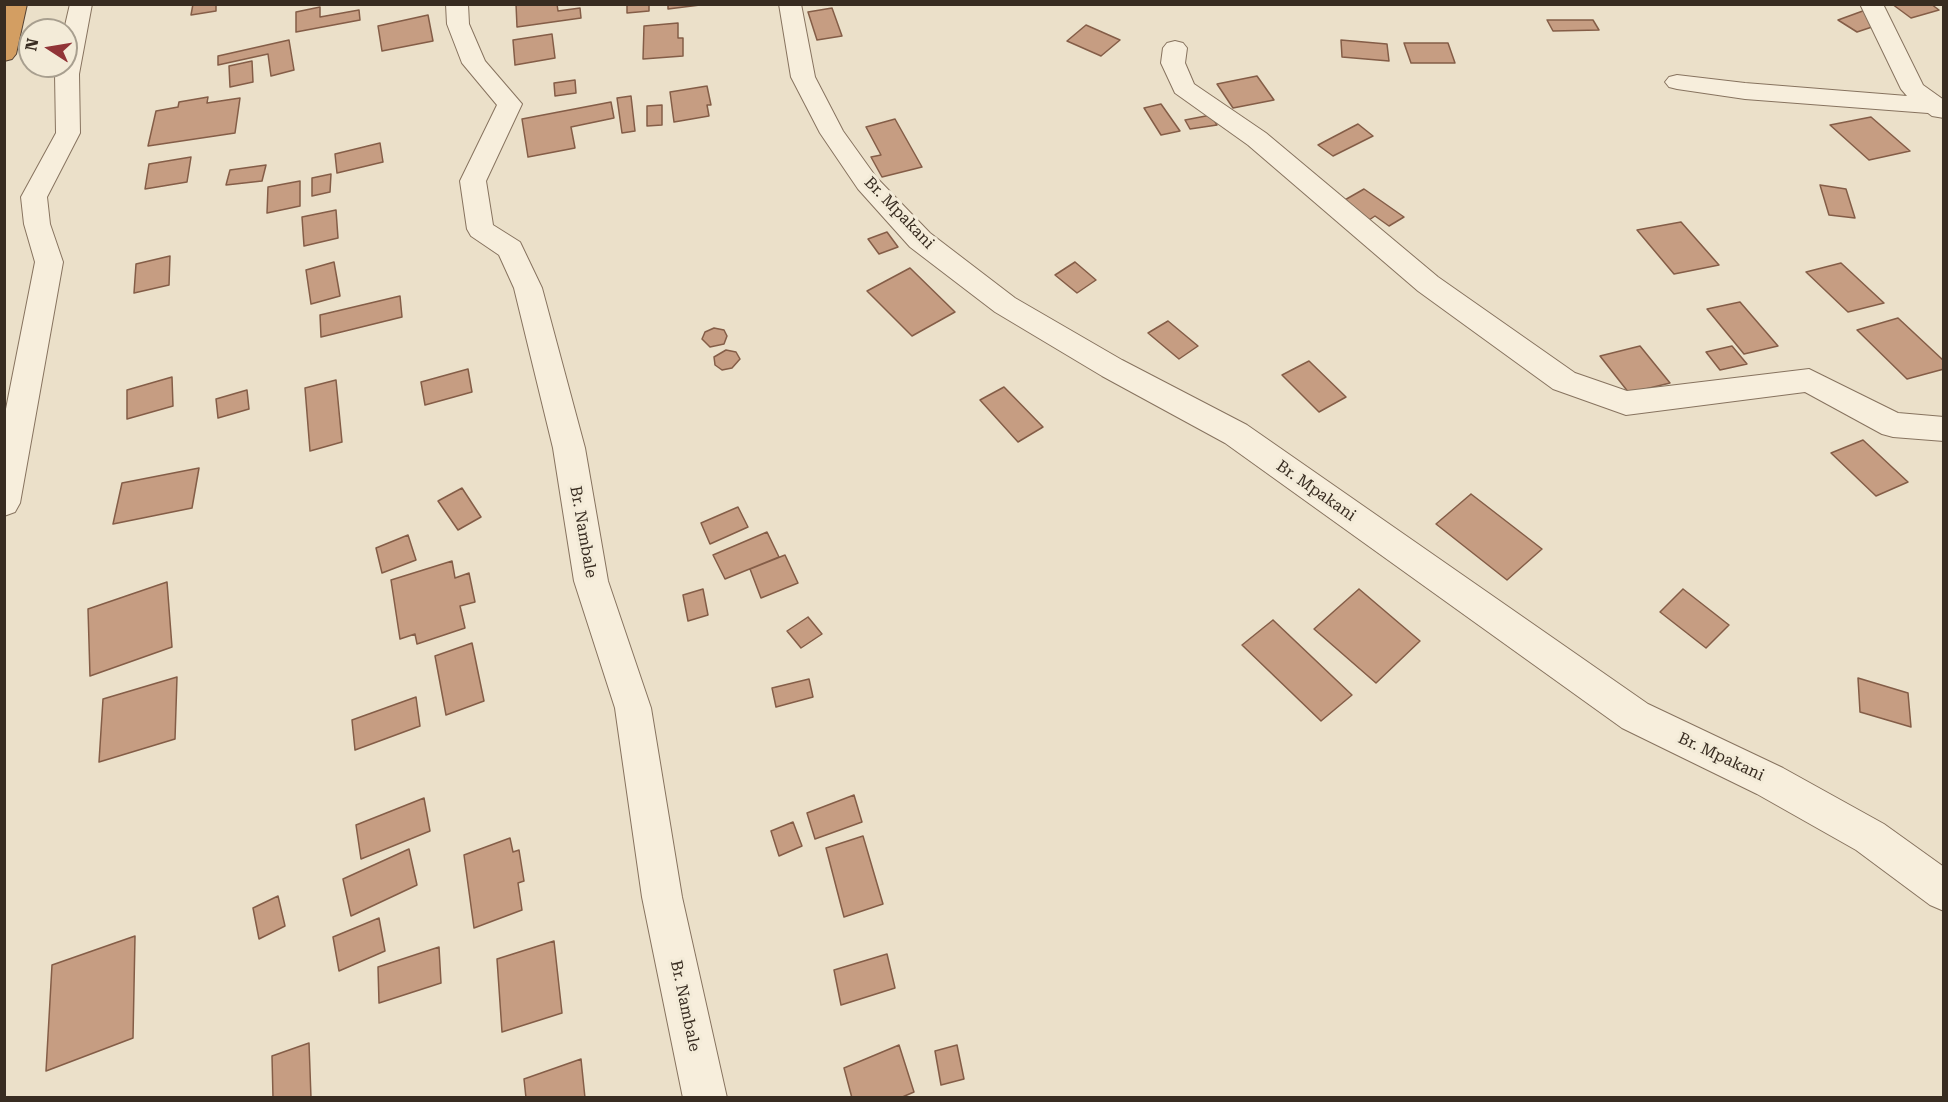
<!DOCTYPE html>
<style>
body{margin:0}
#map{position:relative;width:1948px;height:1102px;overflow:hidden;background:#ebe0c9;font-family:"Roboto Serif",serif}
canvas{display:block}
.frame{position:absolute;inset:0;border:6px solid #382c21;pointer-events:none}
.north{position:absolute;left:18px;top:18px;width:60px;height:60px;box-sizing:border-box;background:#f3ebd8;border:2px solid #a89f8f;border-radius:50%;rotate:282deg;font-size:16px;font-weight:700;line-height:24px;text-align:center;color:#382c21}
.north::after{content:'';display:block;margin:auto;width:21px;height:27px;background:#913437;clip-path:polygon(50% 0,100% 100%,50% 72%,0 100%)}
</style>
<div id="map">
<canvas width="1948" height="1102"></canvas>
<div class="frame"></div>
<div class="north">N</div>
</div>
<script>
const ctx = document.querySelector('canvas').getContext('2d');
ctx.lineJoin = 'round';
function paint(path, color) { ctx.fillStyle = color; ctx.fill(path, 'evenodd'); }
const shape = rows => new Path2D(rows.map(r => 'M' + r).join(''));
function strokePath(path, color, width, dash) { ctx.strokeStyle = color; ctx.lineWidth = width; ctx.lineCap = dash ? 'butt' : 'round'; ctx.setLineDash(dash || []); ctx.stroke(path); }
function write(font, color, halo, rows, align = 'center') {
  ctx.font = font + ' "Roboto Serif",serif'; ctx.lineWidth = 6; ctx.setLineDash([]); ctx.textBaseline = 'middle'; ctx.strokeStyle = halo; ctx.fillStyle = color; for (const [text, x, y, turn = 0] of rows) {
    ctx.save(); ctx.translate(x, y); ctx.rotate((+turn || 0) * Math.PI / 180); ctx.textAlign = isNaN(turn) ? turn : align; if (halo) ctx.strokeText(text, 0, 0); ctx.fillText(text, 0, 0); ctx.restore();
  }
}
const building = shape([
 [193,4,216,4,216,11,191,15,193,4],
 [516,4,557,4,558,11,580,8,581,18,517,27,516,4],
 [627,4,649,4,649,11,627,13,627,4],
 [668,4,708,4,668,9,668,4],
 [1892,4,1931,4,1939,10,1911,18,1892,4],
 [320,7,320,17,359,10,360,20,296,32,296,12,320,7],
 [832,8,842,36,817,40,808,12,832,8],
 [1871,8,1890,21,1857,32,1838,20,1871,8],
 [428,15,433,41,382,51,378,26,428,15],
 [1547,20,1593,20,1599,30,1553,31,1547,20],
 [678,23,678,38,683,38,683,56,643,59,644,26,678,23],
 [1086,25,1120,40,1101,56,1067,41,1086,25],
 [552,34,555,58,515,65,513,40,552,34],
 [289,40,294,70,271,76,268,54,218,65,218,56,289,40],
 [1341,40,1387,44,1389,61,1342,57,1341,40],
 [1404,43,1448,43,1455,63,1411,63,1404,43],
 [252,61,253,82,230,87,229,66,252,61],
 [1257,76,1274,100,1233,108,1217,84,1257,76],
 [575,80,576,93,555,96,554,83,575,80],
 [707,86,711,105,707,105,709,116,674,122,670,92,707,86],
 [631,96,635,131,622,133,617,98,631,96],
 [208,97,207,103,240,98,235,133,148,146,156,111,178,107,179,102,208,97],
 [611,102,614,118,571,127,575,148,528,157,522,119,611,102],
 [1161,104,1180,131,1161,135,1144,108,1161,104],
 [662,105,662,125,647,126,647,106,662,105],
 [1211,115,1217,125,1190,129,1185,120,1211,115],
 [1871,117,1910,151,1869,160,1830,125,1871,117],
 [895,119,922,167,882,177,871,157,881,155,866,127,895,119],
 [1358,124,1373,136,1333,156,1318,145,1358,124],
 [380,143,383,162,337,173,335,154,380,143],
 [191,157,187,182,145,189,149,164,191,157],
 [266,165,262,181,226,185,230,170,266,165],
 [331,174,330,192,312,196,312,178,331,174],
 [300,181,300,206,267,213,268,187,300,181],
 [1820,185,1846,189,1855,218,1829,215,1820,185],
 [1364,189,1404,217,1389,226,1375,216,1369,220,1343,201,1364,189],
 [336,210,338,238,304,246,302,217,336,210],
 [1681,222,1719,265,1674,274,1637,230,1681,222],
 [887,232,898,247,879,254,868,239,887,232],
 [170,256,169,285,134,293,136,264,170,256],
 [334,262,340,296,311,304,306,270,334,262],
 [1075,262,1096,280,1077,293,1055,275,1075,262],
 [1841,263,1884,303,1848,312,1806,272,1841,263],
 [910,268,955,312,912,336,867,291,910,268],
 [400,296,402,317,321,337,320,315,400,296],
 [1740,302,1778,346,1744,354,1707,309,1740,302],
 [1898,318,1944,361,1944,369,1907,379,1857,330,1898,318],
 [1168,321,1198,346,1179,359,1148,333,1168,321],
 [714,328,724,330,727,336,724,344,710,347,702,339,705,332,714,328],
 [1640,346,1670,383,1629,393,1600,356,1640,346],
 [1732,346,1747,364,1720,370,1706,352,1732,346],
 [726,350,736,352,740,359,732,368,722,370,715,365,714,357,726,350],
 [1309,361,1346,397,1319,412,1282,375,1309,361],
 [468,369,472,392,425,405,421,382,468,369],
 [172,377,173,406,127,419,127,390,172,377],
 [336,380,342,442,310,451,305,388,336,380],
 [1004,387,1043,427,1018,442,980,400,1004,387],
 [247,390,249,409,218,418,216,399,247,390],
 [1863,440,1908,482,1876,496,1831,453,1863,440],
 [199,468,192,508,113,524,122,483,199,468],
 [462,488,481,517,458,530,438,501,462,488],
 [1471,494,1542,549,1507,580,1436,524,1471,494],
 [738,507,748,527,710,544,701,523,738,507],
 [767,532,779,557,725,579,713,555,767,532],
 [408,535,416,560,382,573,376,548,408,535],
 [785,555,798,583,761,598,750,569,785,555],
 [452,561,455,578,469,573,475,602,460,606,465,628,417,644,415,634,400,639,391,580,452,561],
 [167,582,172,647,90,676,88,609,167,582],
 [703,589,708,615,688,621,683,595,703,589],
 [1359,589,1420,641,1376,683,1314,629,1359,589],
 [1683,589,1729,625,1706,648,1660,612,1683,589],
 [808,617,822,634,801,648,787,631,808,617],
 [1273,620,1352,695,1321,721,1242,645,1273,620],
 [472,643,484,701,446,715,435,656,472,643],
 [177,677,175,739,99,762,103,699,177,677],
 [1858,678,1908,693,1911,727,1860,712,1858,678],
 [809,679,813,697,776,707,772,688,809,679],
 [416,697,420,726,355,750,352,720,416,697],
 [854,795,862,822,815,839,807,813,854,795],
 [424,798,430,831,361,859,356,825,424,798],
 [793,822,802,846,779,856,771,831,793,822],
 [863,836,883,904,844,917,826,848,863,836],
 [510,838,513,852,519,850,524,881,518,883,522,910,474,928,464,855,510,838],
 [409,849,417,885,351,916,343,879,409,849],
 [278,896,285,926,259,939,253,908,278,896],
 [379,918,385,951,339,971,333,937,379,918],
 [135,936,133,1038,46,1071,52,965,135,936],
 [554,941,562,1013,502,1032,497,959,554,941],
 [439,947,441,983,379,1003,378,967,439,947],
 [887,954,895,988,841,1005,834,970,887,954],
 [309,1043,311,1098,273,1098,272,1056,309,1043],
 [899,1045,914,1092,900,1098,852,1098,844,1068,899,1045],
 [957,1045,964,1079,941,1085,935,1051,957,1045],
 [581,1059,585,1098,526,1098,524,1079,581,1059]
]);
paint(building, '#c69d82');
strokePath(building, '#845d47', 1.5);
const minor = shape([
 [70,4,92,4,79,74,80,133,47,197,50,224,63,262,20,503,15,512,4,516,4,419,35,262,24,224,21,197,56,133,55,74,57,66,66,66,64,30,70,4],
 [446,4,468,4,469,24,485,61,522,104,486,181,493,225,520,242,542,288,585,448,608,581,651,708,682,897,727,1098,683,1098,642,897,615,708,574,581,553,448,514,288,499,255,471,236,467,229,460,181,497,105,462,63,447,24,446,4],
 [779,4,801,4,815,77,843,131,876,177,930,233,1015,298,1122,360,1247,425,1648,704,1783,768,1884,824,1944,867,1944,911,1930,905,1856,850,1757,794,1622,728,1225,443,1102,376,995,312,910,247,858,189,820,133,791,77,779,4],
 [1860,4,1883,4,1923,85,1944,100,1944,118,1932,116,1928,113,1745,99,1677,89,1669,87,1665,82,1669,77,1677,75,1745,83,1907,96,1901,89,1860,4],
 [1175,41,1183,43,1187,48,1185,63,1194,84,1266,133,1438,277,1575,373,1627,391,1809,369,1898,413,1944,417,1944,441,1893,437,1882,434,1805,392,1626,415,1553,389,1418,291,1248,145,1175,93,1161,63,1163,48,1167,43,1175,41]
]);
const highway = shape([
 [27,4,16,54,12,59,4,61,5,4,27,4]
]);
strokePath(minor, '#87735f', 2);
strokePath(highway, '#554233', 2);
paint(minor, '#f7eedc');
paint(highway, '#d39e62');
write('16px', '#382c21', '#f3ebd8', [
 ["Br. Mpakani",899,213,46],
 ["Br. Mpakani",1316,491,35],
 ["Br. Nambale",583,532,80],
 ["Br. Mpakani",1721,757,25],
 ["Br. Nambale",685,1006,78]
]);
</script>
